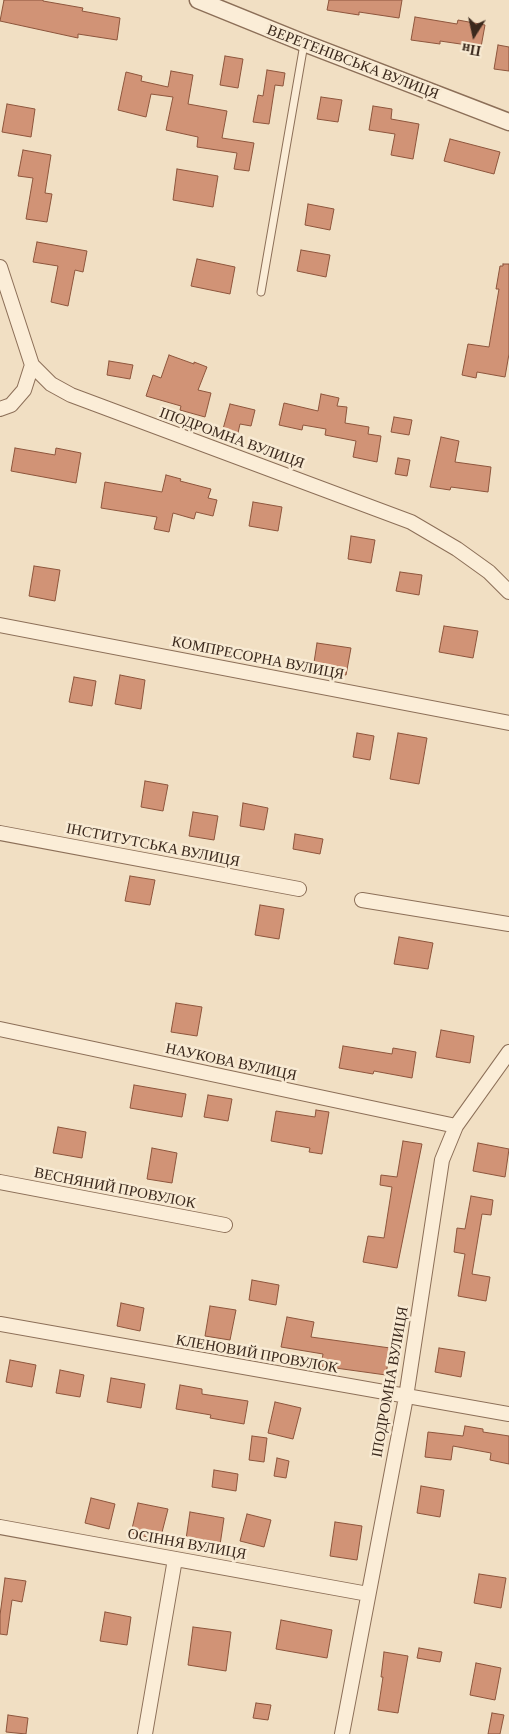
<!DOCTYPE html>
<meta charset="utf-8">
<style>
body{margin:0}
#map{position:relative;width:509px;height:1734px;overflow:hidden;background:#f1dfc3;font-family:"Crimson Pro",serif}
canvas{display:block}
.north{position:absolute;left:449px;top:10px;width:50px;height:50px;-webkit-text-stroke:4px #f8ead3;paint-order:stroke;rotate:190deg;font-size:14px;font-weight:700;line-height:20px;text-align:center;color:#3b291d}
.north::after{content:'';display:block;margin:auto;width:18px;height:22px;background:#3b291d;clip-path:polygon(50% 0,100% 100%,50% 72%,0 100%)}
</style>
<div id="map">
<canvas width="509" height="1734"></canvas>
<div class="north">Пн</div>
</div>
<script>
const ctx = document.querySelector('canvas').getContext('2d');
ctx.lineJoin = 'round';
function paint(path, color) { ctx.fillStyle = color; ctx.fill(path, 'evenodd'); }
const shape = rows => new Path2D(rows.map(r => 'M' + r).join(''));
function strokePath(path, color, width, dash) { ctx.strokeStyle = color; ctx.lineWidth = width; ctx.lineCap = dash ? 'butt' : 'round'; ctx.setLineDash(dash || []); ctx.stroke(path); }
function write(font, color, halo, rows, align = 'center') {
  ctx.font = font + ' "Crimson Pro",serif'; ctx.lineWidth = 5; ctx.setLineDash([]); ctx.textBaseline = 'middle'; ctx.strokeStyle = halo; ctx.fillStyle = color; for (const [text, x, y, turn = 0] of rows) {
    ctx.save(); ctx.translate(x, y); ctx.rotate((+turn || 0) * Math.PI / 180); ctx.textAlign = isNaN(turn) ? turn : align; if (halo) ctx.strokeText(text, 0, 0); ctx.fillText(text, 0, 0); ctx.restore();
  }
}
const building = shape([
 [4,0,43,0,43,1,83,8,82,11,120,18,117,40,78,34,78,38,0,21,4,0],
 [329,0,402,0,399,18,359,12,359,15,327,10,329,0],
 [415,17,457,24,458,20,485,25,481,47,440,41,440,44,411,40,415,17],
 [498,45,509,47,509,71,494,69,498,45],
 [225,56,243,59,238,88,220,85,225,56],
 [267,70,285,73,283,86,275,85,269,124,253,122,258,95,263,96,267,70],
 [171,71,193,75,188,104,227,111,222,138,254,143,249,171,234,169,237,153,197,147,198,137,166,130,173,97,151,94,146,117,118,110,126,72,142,76,141,81,168,87,171,71],
 [321,97,342,100,338,122,317,119,321,97],
 [7,104,35,109,31,137,2,132,7,104],
 [373,106,392,109,391,119,419,124,413,159,391,155,395,134,369,130,373,106],
 [450,139,500,152,494,174,444,161,450,139],
 [23,150,51,155,45,193,52,194,47,222,26,219,33,178,18,176,23,150],
 [177,169,218,176,213,207,173,200,177,169],
 [308,204,334,209,330,230,305,225,308,204],
 [37,242,87,251,83,272,75,270,68,306,51,302,58,266,33,262,37,242],
 [301,250,330,255,326,277,297,271,301,250],
 [197,259,235,267,230,294,191,286,197,259],
 [503,264,509,264,509,354,505,377,477,372,476,378,462,375,468,344,489,347,499,289,496,289,500,266,503,266,503,264],
 [169,355,194,364,194,362,207,367,198,390,211,393,205,417,180,410,181,406,146,396,153,375,161,378,169,355],
 [109,361,133,365,130,379,107,375,109,361],
 [321,394,339,398,337,406,347,407,345,423,369,427,368,434,381,436,377,462,353,457,356,441,325,435,326,429,303,425,302,430,279,425,284,403,318,411,321,394],
 [230,404,255,410,251,426,240,424,238,433,223,429,230,404],
 [394,417,412,420,409,435,391,432,394,417],
 [441,437,459,441,455,462,491,467,488,492,451,487,450,490,430,487,441,437],
 [15,448,55,455,56,448,81,453,76,483,11,471,15,448],
 [398,458,410,460,407,476,395,474,398,458],
 [166,475,181,479,180,481,211,489,208,498,217,500,213,516,196,512,194,519,173,513,169,532,154,529,157,517,101,508,105,482,162,492,166,475],
 [253,502,282,507,278,531,249,526,253,502],
 [351,536,375,540,371,563,348,559,351,536],
 [34,566,60,570,55,601,29,596,34,566],
 [400,572,422,575,419,595,396,591,400,572],
 [444,626,478,631,473,658,439,652,444,626],
 [317,643,351,648,346,675,313,669,317,643],
 [120,675,145,680,141,709,115,704,120,675],
 [74,677,96,681,92,706,69,702,74,677],
 [357,733,374,736,370,760,353,757,357,733],
 [398,733,427,738,419,784,390,779,398,733],
 [145,781,168,785,163,811,141,807,145,781],
 [243,803,268,808,264,830,240,826,243,803],
 [193,812,218,816,214,840,189,836,193,812],
 [295,834,323,839,320,854,293,849,295,834],
 [130,876,155,880,150,905,125,901,130,876],
 [260,905,284,909,279,939,255,935,260,905],
 [399,937,433,943,428,969,394,964,399,937],
 [176,1003,202,1007,197,1036,171,1032,176,1003],
 [441,1030,474,1036,470,1063,436,1057,441,1030],
 [343,1046,392,1054,393,1048,416,1052,412,1078,374,1071,373,1074,339,1068,343,1046],
 [134,1085,186,1094,182,1117,130,1108,134,1085],
 [208,1095,232,1099,228,1121,204,1117,208,1095],
 [316,1110,329,1112,322,1154,309,1152,310,1148,271,1141,276,1111,315,1117,316,1110],
 [58,1127,86,1132,82,1158,53,1153,58,1127],
 [403,1141,422,1144,397,1268,363,1262,368,1236,384,1238,392,1187,380,1185,381,1175,397,1177,403,1141],
 [478,1143,509,1149,505,1177,473,1171,478,1143],
 [152,1148,177,1153,172,1183,147,1179,152,1148],
 [471,1196,493,1200,491,1215,482,1214,472,1274,490,1277,486,1301,458,1296,465,1254,454,1252,457,1228,465,1229,471,1196],
 [252,1280,279,1285,276,1305,249,1300,252,1280],
 [121,1303,144,1308,140,1331,117,1326,121,1303],
 [210,1306,236,1310,230,1340,205,1336,210,1306],
 [287,1317,314,1322,311,1337,390,1348,386,1375,321,1366,323,1354,281,1347,287,1317],
 [439,1348,465,1352,461,1377,435,1372,439,1348],
 [10,1360,36,1365,32,1387,6,1382,10,1360],
 [60,1370,84,1375,80,1397,56,1393,60,1370],
 [111,1378,145,1384,141,1408,107,1402,111,1378],
 [180,1385,202,1389,202,1394,248,1401,244,1424,210,1418,211,1415,176,1409,180,1385],
 [275,1402,301,1408,293,1439,268,1433,275,1402],
 [465,1426,483,1429,483,1432,509,1436,509,1464,490,1460,491,1453,453,1446,451,1460,425,1457,428,1432,463,1436,465,1426],
 [252,1436,267,1438,264,1462,249,1460,252,1436],
 [277,1458,289,1461,286,1478,274,1476,277,1458],
 [214,1470,238,1474,236,1491,212,1487,214,1470],
 [421,1486,444,1490,440,1517,417,1513,421,1486],
 [91,1498,115,1504,109,1529,85,1523,91,1498],
 [138,1503,168,1509,160,1540,131,1533,138,1503],
 [190,1512,224,1518,220,1545,186,1539,190,1512],
 [247,1514,271,1520,264,1547,240,1541,247,1514],
 [335,1522,362,1526,357,1560,330,1556,335,1522],
 [479,1574,506,1578,501,1608,474,1603,479,1574],
 [5,1578,26,1581,22,1602,12,1600,7,1635,0,1634,0,1615,5,1578],
 [105,1612,131,1617,127,1645,100,1641,105,1612],
 [281,1620,332,1630,327,1658,276,1649,281,1620],
 [193,1627,231,1632,226,1671,188,1665,193,1627],
 [419,1648,442,1652,440,1662,417,1658,419,1648],
 [384,1652,408,1656,398,1713,378,1710,383,1677,381,1677,384,1652],
 [476,1663,501,1668,495,1700,470,1695,476,1663],
 [256,1703,271,1705,268,1720,253,1718,256,1703],
 [492,1713,504,1715,500,1734,488,1734,492,1713],
 [8,1715,28,1718,26,1734,6,1732,8,1715]
]);
paint(building, '#d19376');
strokePath(building, '#8d553c', 1);
const service = shape([
 [261,292,304,44]
]);
const minor = shape([
 [0,267,32,365,51,384,71,395,411,522,457,549,489,572,509,592],
 [0,409,11,405,24,390,32,365],
 [0,625,509,723],
 [0,833,299,889],
 [362,900,509,924],
 [0,1029,456,1126],
 [0,1182,225,1225],
 [0,1324,509,1414],
 [0,1527,368,1594],
 [145,1734,175,1559],
 [342,1734,406,1397,442,1160,456,1126,509,1052]
]);
const tertiary = shape([
 [198,0,304,43,509,122]
]);
strokePath(service, '#8c6f58', 9);
strokePath(minor, '#8c6f58', 16);
strokePath(tertiary, '#8c6f58', 19);
strokePath(service, '#fbedd7', 7);
strokePath(minor, '#fbedd7', 14);
strokePath(tertiary, '#fbedd7', 16);
write('15px', '#3b291d', '#f8ead3', [
 ["ВЕРЕТЕНІВСЬКА ВУЛИЦЯ",353,62,21],
 ["ІПОДРОМНА ВУЛИЦЯ",232,438,20],
 ["КОМПРЕСОРНА ВУЛИЦЯ",258,658,11],
 ["ІНСТИТУТСЬКА ВУЛИЦЯ",153,845,11],
 ["НАУКОВА ВУЛИЦЯ",231,1062,12],
 ["ВЕСНЯНИЙ ПРОВУЛОК",115,1188,11],
 ["КЛЕНОВИЙ ПРОВУЛОК",257,1354,10],
 ["ІПОДРОМНА ВУЛИЦЯ",390,1382,-80],
 ["ОСІННЯ ВУЛИЦЯ",187,1544,10]
]);
</script>
